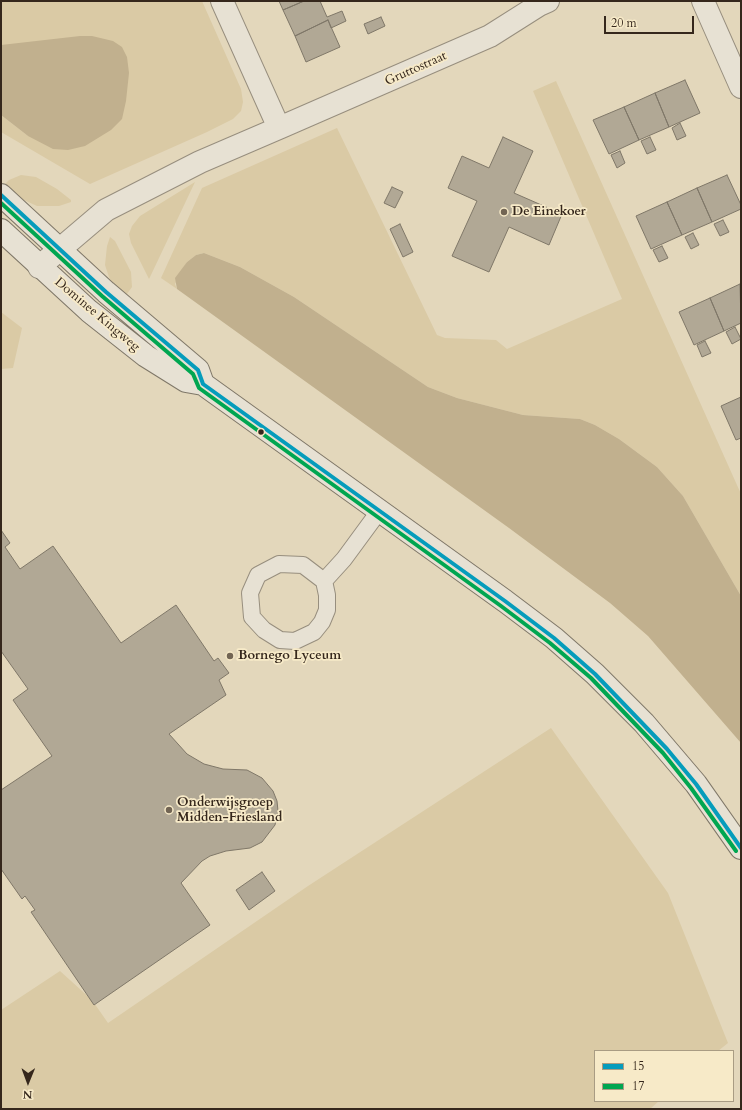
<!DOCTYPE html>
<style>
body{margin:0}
#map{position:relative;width:742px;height:1110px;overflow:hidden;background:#e3d7bb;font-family:Cardo,serif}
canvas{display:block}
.frame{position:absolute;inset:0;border:2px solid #35271c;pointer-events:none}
.legend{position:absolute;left:594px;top:1050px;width:140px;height:52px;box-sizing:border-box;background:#f7eac8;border:1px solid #a99c83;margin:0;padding:5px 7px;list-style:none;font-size:12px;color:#35271c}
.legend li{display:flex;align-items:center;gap:8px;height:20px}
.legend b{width:20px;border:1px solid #a99c83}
.north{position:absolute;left:8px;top:1062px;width:40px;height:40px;-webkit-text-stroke:3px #f7eac8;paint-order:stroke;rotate:181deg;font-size:11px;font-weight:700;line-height:16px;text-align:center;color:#35271c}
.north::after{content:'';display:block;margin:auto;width:14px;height:18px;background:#35271c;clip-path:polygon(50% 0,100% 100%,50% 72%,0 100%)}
.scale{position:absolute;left:604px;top:16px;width:90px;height:18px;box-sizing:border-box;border:2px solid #35271c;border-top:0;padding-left:5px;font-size:12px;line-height:14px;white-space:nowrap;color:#35271c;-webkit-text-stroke:3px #f7eac8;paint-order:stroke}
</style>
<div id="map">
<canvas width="742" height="1110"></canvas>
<div class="frame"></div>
<ul class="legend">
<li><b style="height:5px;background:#059cbc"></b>15</li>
<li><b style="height:5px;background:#00a651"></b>17</li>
</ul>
<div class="north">N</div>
<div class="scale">20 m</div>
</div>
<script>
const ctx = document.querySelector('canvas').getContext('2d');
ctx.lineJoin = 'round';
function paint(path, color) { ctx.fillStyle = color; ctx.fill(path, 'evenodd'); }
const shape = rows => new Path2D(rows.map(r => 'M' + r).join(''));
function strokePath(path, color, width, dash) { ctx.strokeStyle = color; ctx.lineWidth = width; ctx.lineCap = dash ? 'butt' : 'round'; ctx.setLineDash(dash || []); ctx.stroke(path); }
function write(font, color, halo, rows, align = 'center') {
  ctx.font = font + ' Cardo,serif'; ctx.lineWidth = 3.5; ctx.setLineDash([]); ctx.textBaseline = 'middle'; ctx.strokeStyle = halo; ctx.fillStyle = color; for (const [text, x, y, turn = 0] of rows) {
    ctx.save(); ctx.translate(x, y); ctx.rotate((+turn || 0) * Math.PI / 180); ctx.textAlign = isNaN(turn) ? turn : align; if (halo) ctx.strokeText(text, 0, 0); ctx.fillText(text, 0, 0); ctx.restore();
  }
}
paint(shape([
 [1,1,202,1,241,89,243,102,241,111,233,119,207,132,90,184,1,132,1,115,28,136,8,45,1,45],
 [556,81,741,494,741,596,683,496,657,467,619,439,595,425,580,419,523,415,457,398,428,387,294,297,240,267,204,253,196,255,187,262,175,284,177,289,161,278,202,188,337,128,437,335,445,338,496,340,507,349,622,299,533,91],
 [21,175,36,177,57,189,71,200,71,202,59,206,37,206,13,195,3,186,9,180],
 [195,182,150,277,149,279,131,243,129,234,132,226,140,216],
 [110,237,115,241,131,272,132,287,124,298,115,289,109,277,105,265,107,246],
 [1,312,22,328,13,368,1,369],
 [551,728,668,893,728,1043,718,1051,595,1051,595,1101,659,1101,650,1109,1,1109,1,1010,60,971,92,1000,108,1023,308,886]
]), '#dacaa5');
paint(shape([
 [80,36,92,36,113,41,122,47,127,57,129,73,126,101,122,119,111,130,85,146,68,150,53,149,28,136,1,115,1,45],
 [204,253,240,267,294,297,428,387,457,398,523,415,580,419,595,425,619,439,657,467,683,496,741,596,741,743,648,636,610,603,509,528,177,289,175,278,187,262,196,255]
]), '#c1b08e');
const building = shape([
 [279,1,304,1,283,10,279,1],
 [304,1,320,1,327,17,342,11,346,21,331,28,328,20,295,36,283,10,304,1],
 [381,17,385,26,368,34,364,24,381,17],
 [328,20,340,47,306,62,295,36,328,20],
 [685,80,700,113,669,127,655,93,685,80],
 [655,93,669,127,639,140,624,107,655,93],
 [624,107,639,140,609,154,593,120,624,107],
 [680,123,686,136,677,140,672,128,680,123],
 [503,137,533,151,514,193,562,214,549,245,509,227,489,272,452,256,477,201,448,188,462,156,489,168,503,137],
 [650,137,656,150,647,154,641,141,650,137],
 [620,151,625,163,617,168,611,155,620,151],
 [727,175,741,205,741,209,712,222,697,188,727,175],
 [392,187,403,192,395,208,384,203,392,187],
 [697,188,712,222,682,235,667,202,697,188],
 [667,202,682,235,651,249,636,216,667,202],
 [723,220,729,232,720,236,714,224,723,220],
 [400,224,413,252,403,257,390,229,400,224],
 [693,233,699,245,691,249,685,237,693,233],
 [662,246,668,258,659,262,653,250,662,246],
 [740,284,741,323,724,331,710,298,740,284],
 [710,298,724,331,694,345,679,312,710,298],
 [735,327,741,339,732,344,726,332,735,327],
 [705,341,711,353,702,357,697,345,705,341],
 [741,397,741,438,736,440,721,406,741,397],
 [1,530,10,543,5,547,20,569,53,546,121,643,176,605,214,661,218,658,229,673,219,680,226,695,169,734,187,754,204,764,223,769,247,770,262,778,273,791,277,801,278,811,275,825,262,842,250,848,226,851,210,856,202,861,181,883,210,925,94,1005,31,912,35,910,25,896,22,899,1,869,1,790,52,756,13,700,28,689,1,651,1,530],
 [262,872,275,891,249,910,236,890,262,872]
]);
paint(building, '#b1a895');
strokePath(building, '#7f7768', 1);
const service = shape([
 [324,581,327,595,327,610,322,622,314,632,295,641,280,640,264,630,252,617,250,593,258,575,279,564,303,565,324,581,344,559,380,510]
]);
const minor = shape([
 [222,1,279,128,490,36,539,5,548,1],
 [703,1,741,87],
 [39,267,106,210,200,162,279,128]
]);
const secondary = shape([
 [1,195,106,292,198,370,203,384],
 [1,230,89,311,146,356,186,381,203,384,505,601,554,638,595,674,644,723,696,784,741,848]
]);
strokePath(service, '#978e7e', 18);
strokePath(minor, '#978e7e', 24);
strokePath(secondary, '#7f7768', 24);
strokePath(service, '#e7e1d3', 16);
strokePath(minor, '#e7e1d3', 22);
strokePath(secondary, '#e7e1d3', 22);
strokePath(shape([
 [1,195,106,292,198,370,203,384,505,601,554,638,595,674,667,749,696,784,741,848]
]), '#059cbc', 4);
strokePath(shape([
 [1,203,102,296,193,374,199,388,501,606,550,643,591,678,663,753,691,788,736,851]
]), '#00a651', 4);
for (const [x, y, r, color] of [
 [504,212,4,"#726554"],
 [261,432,3.5,"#35271c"],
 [230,656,4,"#726554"],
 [169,810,4,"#726554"]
]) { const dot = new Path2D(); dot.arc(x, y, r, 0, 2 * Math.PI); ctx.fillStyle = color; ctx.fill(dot); strokePath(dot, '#f7eac8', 1.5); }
write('13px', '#35271c', '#f7eac8', [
 ["Gruttostraat",416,69,-24],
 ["Dominee Kingweg",97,315,40]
]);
write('bold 13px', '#35271c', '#f7eac8', [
 ["De Einekoer",512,212],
 ["Bornego Lyceum",238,656],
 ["Onderwijsgroep",177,803],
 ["Midden-Friesland",177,818]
], 'left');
</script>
